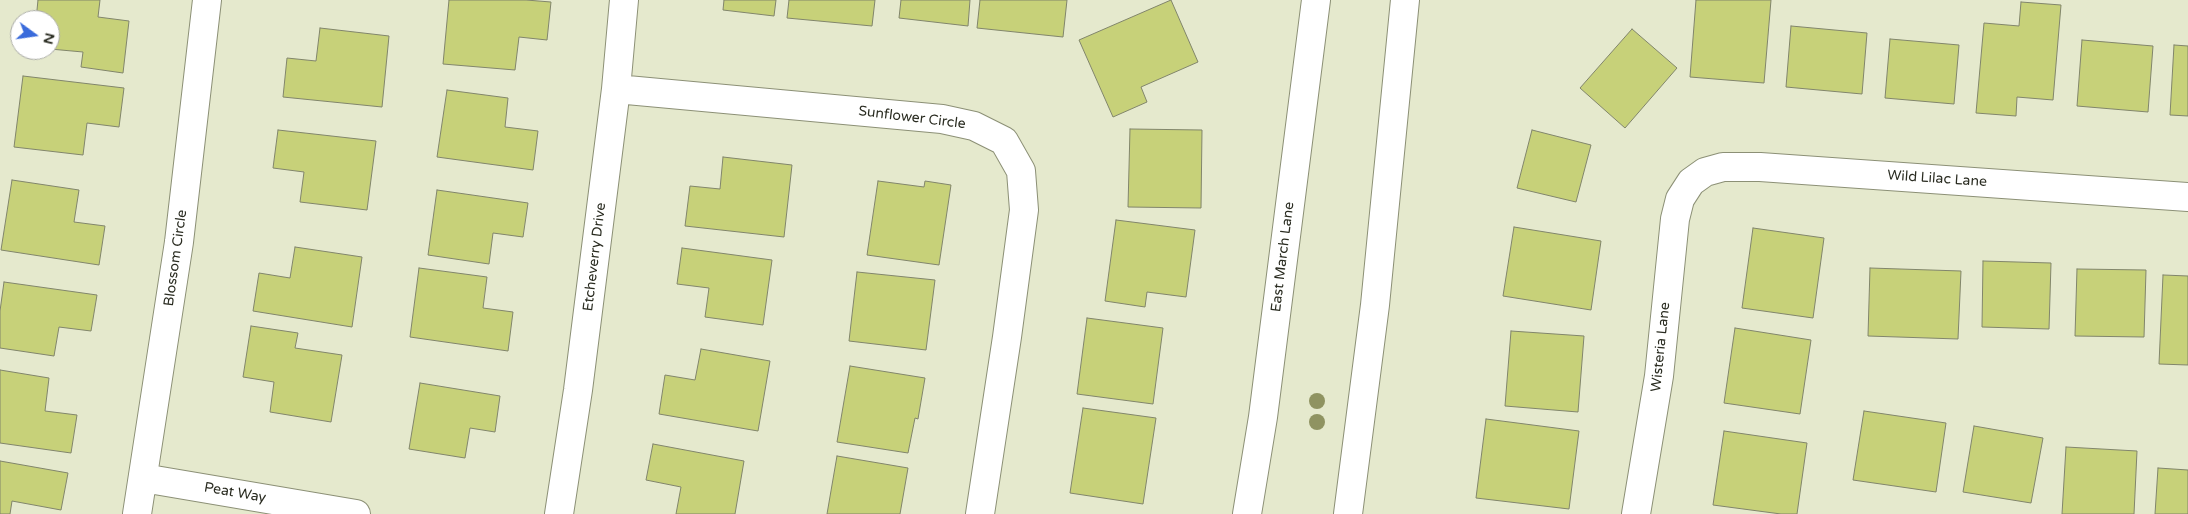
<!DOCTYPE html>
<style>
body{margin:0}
#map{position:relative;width:2188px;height:514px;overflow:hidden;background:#e5e9cd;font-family:"Varela Round",sans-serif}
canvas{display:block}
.north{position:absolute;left:10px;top:10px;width:50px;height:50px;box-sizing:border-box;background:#fff;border:1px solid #aaaba6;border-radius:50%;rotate:104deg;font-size:14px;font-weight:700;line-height:20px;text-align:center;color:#2a2c21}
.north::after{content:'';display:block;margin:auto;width:18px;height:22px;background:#3a6bdb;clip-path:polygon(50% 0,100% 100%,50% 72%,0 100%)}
</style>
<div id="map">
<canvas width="2188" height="514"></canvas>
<div class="north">N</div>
</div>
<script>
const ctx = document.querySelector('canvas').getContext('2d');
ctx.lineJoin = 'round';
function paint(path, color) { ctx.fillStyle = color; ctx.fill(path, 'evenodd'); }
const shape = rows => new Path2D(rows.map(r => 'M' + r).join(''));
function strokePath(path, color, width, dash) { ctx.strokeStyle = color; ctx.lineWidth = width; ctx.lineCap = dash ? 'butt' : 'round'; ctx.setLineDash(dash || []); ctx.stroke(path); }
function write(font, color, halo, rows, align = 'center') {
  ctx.font = font + ' "Varela Round",sans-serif'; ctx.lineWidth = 4; ctx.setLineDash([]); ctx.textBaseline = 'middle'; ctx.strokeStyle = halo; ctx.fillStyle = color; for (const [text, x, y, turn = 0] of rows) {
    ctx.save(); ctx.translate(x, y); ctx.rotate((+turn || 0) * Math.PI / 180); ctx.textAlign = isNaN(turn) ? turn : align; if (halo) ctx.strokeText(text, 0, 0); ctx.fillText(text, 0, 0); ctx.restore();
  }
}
const building = shape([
 [38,0,100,0,98,17,129,21,123,73,81,67,83,52,50,49,50,20,36,20,38,0],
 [449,0,526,0,551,2,547,40,519,37,515,70,443,64,449,0],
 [724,0,776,0,774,16,723,10,724,0],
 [789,0,875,0,872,26,787,18,789,0],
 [901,0,970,0,968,26,899,18,901,0],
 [980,0,1067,0,1063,37,977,28,980,0],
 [1171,0,1198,62,1141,87,1147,102,1113,117,1079,40,1171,0],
 [1696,0,1771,0,1764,83,1690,77,1696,0],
 [2021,2,2061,5,2053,100,2017,97,2016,116,1976,113,1984,23,2019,26,2021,2],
 [1791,26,1867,33,1862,94,1786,87,1791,26],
 [320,28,389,36,382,107,283,97,287,58,316,61,320,28],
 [1632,29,1677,68,1625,128,1580,88,1632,29],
 [1890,39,1959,45,1954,104,1885,98,1890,39],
 [2082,40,2153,46,2148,112,2077,106,2082,40],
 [2174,45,2188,46,2188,116,2170,115,2174,45],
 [23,76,124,88,119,127,87,123,83,155,14,147,23,76],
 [447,90,508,98,505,127,538,131,533,170,437,157,447,90],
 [1130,129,1202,130,1201,208,1128,207,1130,129],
 [278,130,376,141,367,210,300,202,304,172,273,168,278,130],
 [1532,130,1591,145,1576,202,1517,188,1532,130],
 [723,157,792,165,784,237,685,226,690,186,720,189,723,157],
 [12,180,79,190,74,222,105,226,99,265,1,250,12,180],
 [878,181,924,187,925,181,951,185,939,265,867,255,878,181],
 [437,190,528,203,523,237,493,233,489,264,428,255,437,190],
 [1116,220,1195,230,1186,297,1147,292,1145,307,1105,301,1116,220],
 [1514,227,1601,241,1591,310,1503,296,1514,227],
 [1753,228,1824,238,1813,318,1742,308,1753,228],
 [295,247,362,257,352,327,253,311,259,273,290,278,295,247],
 [682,248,772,260,763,325,705,317,709,288,677,284,682,248],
 [1983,261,2051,263,2049,329,1982,327,1983,261],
 [419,268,487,277,483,308,513,312,508,351,410,337,419,268],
 [1870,268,1961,271,1958,339,1868,336,1870,268],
 [2077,269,2146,270,2144,337,2075,336,2077,269],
 [857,272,935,280,926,350,849,341,857,272],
 [2163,275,2188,276,2188,365,2159,364,2163,275],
 [4,282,97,295,91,331,59,327,54,356,0,348,0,311,4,282],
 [1087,318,1163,328,1153,404,1077,394,1087,318],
 [251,326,298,333,295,348,342,355,331,422,270,412,274,382,243,377,251,326],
 [1735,328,1811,340,1800,414,1724,403,1735,328],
 [1511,331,1584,336,1578,412,1505,406,1511,331],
 [701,349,770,361,758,431,659,414,665,375,695,380,701,349],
 [850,366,925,378,918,419,915,418,908,453,837,442,850,366],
 [0,370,49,378,45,411,77,415,71,453,0,443,0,370],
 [420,383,500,396,495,432,470,428,465,458,409,449,420,383],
 [1083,408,1156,418,1143,504,1070,493,1083,408],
 [1864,411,1946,423,1936,492,1853,480,1864,411],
 [1486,419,1579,431,1569,509,1476,498,1486,419],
 [1974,426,2043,438,2031,503,1963,492,1974,426],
 [1724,431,1807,443,1797,514,1781,514,1713,505,1724,431],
 [653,444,744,461,735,514,676,514,681,487,646,480,653,444],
 [2066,447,2137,451,2134,514,2062,514,2066,447],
 [837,456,908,468,900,514,827,514,837,456],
 [0,461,68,473,61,510,12,501,10,514,0,514,0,461],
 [2158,468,2188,470,2188,514,2155,514,2158,468]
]);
paint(building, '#c7d179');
strokePath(building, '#81856b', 1);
const street = shape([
 [616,89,942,119,974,126,1004,141,1021,171,1024,210,1007,337,980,514],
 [143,478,356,514],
 [137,514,179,242,207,0],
 [559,514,578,390,616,89,624,0],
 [1636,514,1659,376,1675,219,1680,199,1691,182,1705,172,1723,167,1760,167,2188,197]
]);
const secondary = shape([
 [1247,514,1263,417,1316,0],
 [1348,514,1375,305,1405,0]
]);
strokePath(street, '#8c9076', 30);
strokePath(secondary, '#8c9076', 30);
strokePath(street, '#fff', 28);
strokePath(secondary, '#fff', 28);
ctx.fillStyle = '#8f9361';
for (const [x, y] of [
 [1317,401],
 [1317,422]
]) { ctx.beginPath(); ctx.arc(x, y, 8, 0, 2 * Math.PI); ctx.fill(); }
write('14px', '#2a2c21', '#fff', [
 ["Sunflower Circle",912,118,7],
 ["Wild Lilac Lane",1937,179,4],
 ["Etcheverry Drive",595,257,-83],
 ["East March Lane",1283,257,-83],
 ["Blossom Circle",176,258,-82],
 ["Wisteria Lane",1661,347,-84],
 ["Peat Way",235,493,10]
]);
</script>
